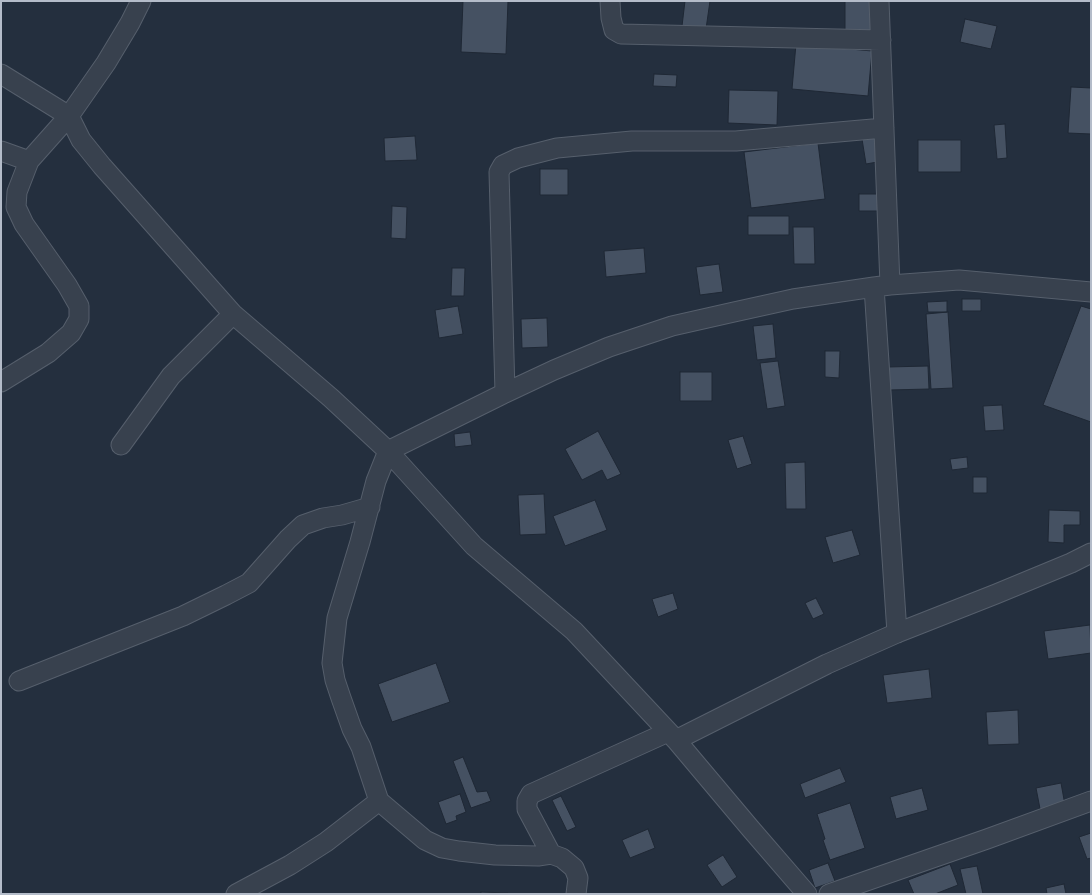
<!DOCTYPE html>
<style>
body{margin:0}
#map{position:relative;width:1092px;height:895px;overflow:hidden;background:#242f3e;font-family:"Noto Sans",sans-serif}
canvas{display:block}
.frame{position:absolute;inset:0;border:2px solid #b4bcc9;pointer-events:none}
</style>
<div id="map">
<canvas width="1092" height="895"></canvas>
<div class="frame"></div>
</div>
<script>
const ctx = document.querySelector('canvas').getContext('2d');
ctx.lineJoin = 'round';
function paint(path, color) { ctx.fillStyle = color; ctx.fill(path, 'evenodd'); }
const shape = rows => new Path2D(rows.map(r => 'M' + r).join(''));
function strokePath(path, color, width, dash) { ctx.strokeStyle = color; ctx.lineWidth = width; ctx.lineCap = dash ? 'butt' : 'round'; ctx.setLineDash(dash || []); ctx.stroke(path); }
const building = shape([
 [463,1,508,1,506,54,461,52,463,1],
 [685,1,710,1,706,29,682,26,685,1],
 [845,1,879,1,879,37,845,37,845,1],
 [965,19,997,26,991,49,960,42,965,19],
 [796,44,872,51,868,96,792,89,796,44],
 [654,74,677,75,676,87,653,86,654,74],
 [1071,87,1091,88,1091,134,1068,133,1071,87],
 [729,90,778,91,777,125,728,123,729,90],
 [1005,124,1007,158,997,159,994,125,1005,124],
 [415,136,417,160,385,161,384,138,415,136],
 [878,136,883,161,866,164,862,139,878,136],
 [918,140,961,140,961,172,918,172,918,140],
 [818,143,825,199,751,208,744,152,818,143],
 [540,169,568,169,568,195,540,195,540,169],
 [859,194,884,194,884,211,859,211,859,194],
 [392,206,407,207,406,239,391,238,392,206],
 [748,216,789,216,789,235,748,235,748,216],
 [793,227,814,227,815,264,794,264,793,227],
 [644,248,646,273,606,277,604,251,644,248],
 [719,264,723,292,700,295,696,267,719,264],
 [452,268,465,268,464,296,451,296,452,268],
 [962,299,981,299,981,311,962,311,962,299],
 [947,301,947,312,928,312,927,302,947,301],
 [458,306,463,334,439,338,435,310,458,306],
 [1081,306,1091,309,1091,422,1043,405,1081,306],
 [948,312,953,388,931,389,926,314,948,312],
 [547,318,548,347,522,348,521,319,547,318],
 [773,324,776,358,757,360,753,326,773,324],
 [825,351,840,351,839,378,825,377,825,351],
 [778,361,785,406,767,409,760,363,778,361],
 [928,366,929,389,889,390,888,367,928,366],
 [680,372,712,372,712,401,680,401,680,372],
 [1002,405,1004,430,985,431,983,406,1002,405],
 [598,431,621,474,607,480,602,470,582,480,565,449,598,431],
 [470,432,472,445,455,447,454,434,470,432],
 [743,436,752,464,737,469,728,440,743,436],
 [967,457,968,468,952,470,950,459,967,457],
 [805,462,806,509,786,509,785,463,805,462],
 [973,477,987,477,987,493,973,493,973,477],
 [544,494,546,534,520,535,518,495,544,494],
 [595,500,607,530,565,546,553,516,595,500],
 [1049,510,1080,511,1080,525,1064,525,1064,543,1048,542,1049,510],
 [852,530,860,555,833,563,825,537,852,530],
 [673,593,678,609,658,617,652,599,673,593],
 [816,598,824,614,813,619,805,603,816,598],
 [1090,625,1091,653,1048,659,1044,631,1090,625],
 [436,663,450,702,392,722,378,684,436,663],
 [929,669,932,698,887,703,883,675,929,669],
 [1018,710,1019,744,988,745,986,712,1018,710],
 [463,757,477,792,487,791,491,801,471,808,453,761,463,757],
 [840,768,846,782,805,798,800,784,840,768],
 [1061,783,1065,805,1041,814,1036,788,1061,783],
 [922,788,928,810,896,819,890,797,922,788],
 [460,794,466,812,456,816,457,820,446,824,438,802,460,794],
 [561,796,576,827,567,831,552,800,561,796],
 [850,803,865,848,830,860,823,840,825,839,817,814,850,803],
 [648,829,655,848,630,858,622,840,648,829],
 [1091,833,1091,858,1087,859,1079,837,1091,833],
 [723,855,737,877,722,887,707,865,723,855],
 [828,863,835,881,815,888,809,870,828,863],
 [950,864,958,885,935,894,914,894,908,880,950,864],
 [977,866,983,894,966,894,960,869,977,866],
 [1064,884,1066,894,1047,894,1046,888,1064,884],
 [481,892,508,893,508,894,481,894,481,892]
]);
paint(building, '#455162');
strokePath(building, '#1f2835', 1);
const street = shape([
 [610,1,611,18,614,30,621,34,881,40],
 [879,1,890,285],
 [1,74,69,116,81,140,102,166,233,314,331,398,388,451,474,546,574,631,676,740,750,828,807,894],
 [1,151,29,161],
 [874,287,897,633],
 [1,382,48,353,71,333,79,319,79,306,67,285,24,224,16,207,17,192,29,161,69,116,106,63,130,23,141,1],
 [505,393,499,172,503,165,518,158,557,148,632,141,736,141,884,128],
 [121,445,171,376,233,314],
 [19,681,183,616,226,595,249,583,288,539,303,525,323,518,342,515,370,507],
 [676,740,827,664,897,633,996,594,1071,563,1091,553],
 [379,801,425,840,442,848,459,851,495,855,538,856,551,854,562,858,574,868,578,878,576,894],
 [551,854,527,809,527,801,531,794,668,732],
 [236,894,290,865,326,842,379,801,361,747,352,729,341,698,335,680,332,663,337,618,360,542,376,481,388,451,505,393,554,370,609,347,672,326,734,312,793,299,874,287,890,285,959,280,1091,292],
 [829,894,987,839,1091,801]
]);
strokePath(street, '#565f6c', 21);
strokePath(street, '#38414e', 19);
</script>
